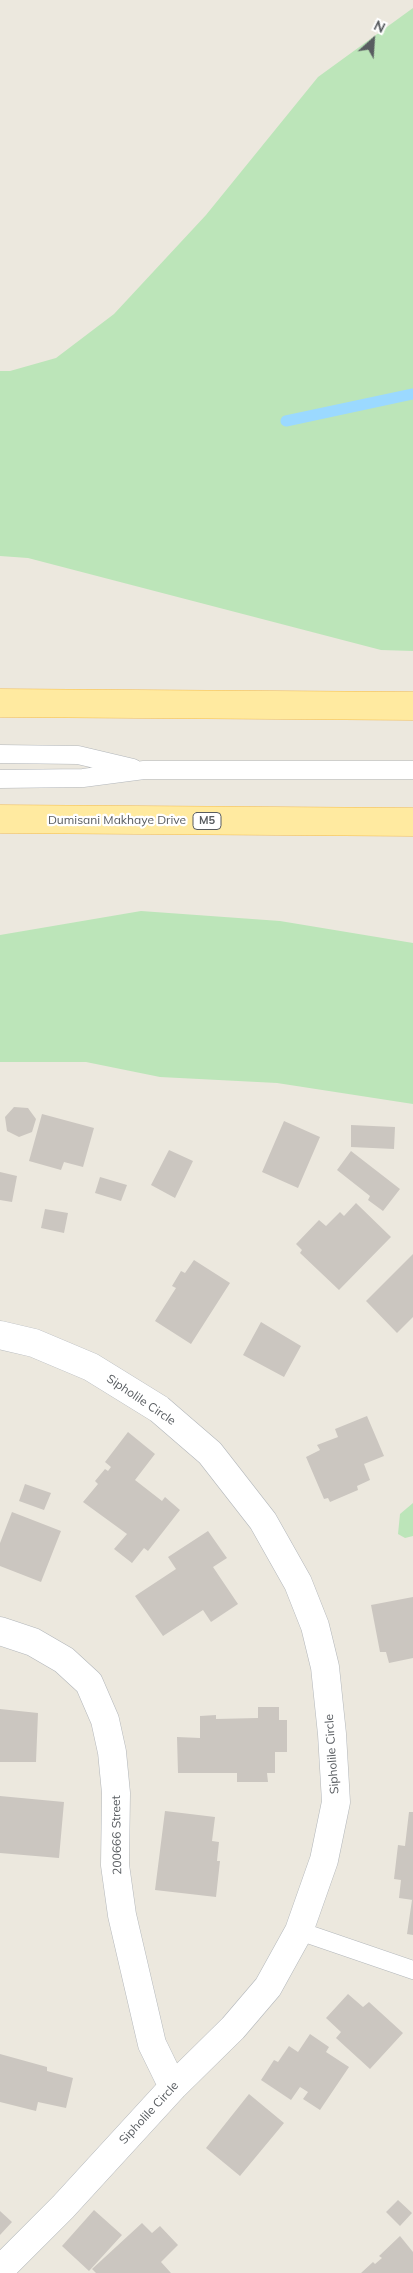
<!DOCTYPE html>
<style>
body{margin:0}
#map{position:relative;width:413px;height:2273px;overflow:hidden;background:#ece8de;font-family:Mulish,sans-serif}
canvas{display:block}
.north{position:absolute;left:348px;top:15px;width:50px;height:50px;-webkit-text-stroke:4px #fff;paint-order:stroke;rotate:26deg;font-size:14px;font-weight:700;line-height:20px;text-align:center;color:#585c60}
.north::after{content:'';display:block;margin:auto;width:18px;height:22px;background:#585c60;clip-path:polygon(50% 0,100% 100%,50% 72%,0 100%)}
</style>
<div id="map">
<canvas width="413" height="2273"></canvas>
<div class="north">N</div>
</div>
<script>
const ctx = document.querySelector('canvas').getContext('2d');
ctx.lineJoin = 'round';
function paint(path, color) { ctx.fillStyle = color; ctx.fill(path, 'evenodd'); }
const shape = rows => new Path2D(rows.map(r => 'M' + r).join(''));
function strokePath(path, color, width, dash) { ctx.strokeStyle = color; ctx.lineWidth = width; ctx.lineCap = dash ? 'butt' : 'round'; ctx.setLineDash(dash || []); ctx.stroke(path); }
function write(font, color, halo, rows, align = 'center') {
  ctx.font = font + ' Mulish,sans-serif'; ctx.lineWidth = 4.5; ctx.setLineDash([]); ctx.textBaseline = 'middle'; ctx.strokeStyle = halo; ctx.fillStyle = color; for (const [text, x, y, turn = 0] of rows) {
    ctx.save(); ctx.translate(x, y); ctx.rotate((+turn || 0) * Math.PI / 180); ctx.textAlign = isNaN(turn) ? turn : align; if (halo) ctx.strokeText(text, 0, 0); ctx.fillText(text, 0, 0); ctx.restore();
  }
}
paint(shape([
 [413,8,413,651,381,650,28,558,0,556,0,371,10,371,56,358,114,314,206,215,318,77],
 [141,911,280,921,413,943,413,1104,277,1083,160,1077,86,1062,0,1062,0,935],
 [413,1503,413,1536,405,1538,398,1534,400,1514]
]), '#bce5b9');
strokePath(shape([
 [286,421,413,394]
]), '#9bd9ff', 11);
paint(shape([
 [14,1107,28,1108,36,1119,32,1132,19,1137,7,1131,5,1117],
 [42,1114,94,1128,83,1167,64,1162,61,1170,29,1161],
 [284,1121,320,1137,298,1188,262,1172],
 [351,1125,395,1127,394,1149,351,1147],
 [169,1150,193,1161,175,1198,151,1185],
 [351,1151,400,1189,383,1211,368,1200,370,1196,337,1170],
 [0,1172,17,1176,12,1202,0,1200],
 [100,1177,127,1185,121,1201,95,1193],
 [356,1203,391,1237,339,1290,300,1253,302,1250,296,1244,319,1220,326,1226,340,1212,344,1216],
 [45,1209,68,1213,64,1233,41,1228],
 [413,1254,413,1317,397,1333,366,1301],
 [194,1260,230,1283,191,1344,155,1321,176,1288,172,1286,181,1271,185,1273],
 [261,1322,301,1346,284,1377,243,1355],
 [367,1416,384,1456,364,1464,370,1480,357,1486,358,1490,330,1502,328,1498,324,1499,306,1457,320,1450,317,1445,338,1437,335,1429],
 [128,1432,155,1454,135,1480,162,1501,165,1497,180,1510,148,1551,144,1548,132,1563,114,1549,127,1534,83,1502,98,1484,95,1481,105,1469,108,1471,111,1467,105,1462],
 [25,1484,51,1493,44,1510,19,1501],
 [12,1512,61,1531,41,1582,0,1566,0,1543],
 [208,1531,227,1558,213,1567,238,1604,211,1622,203,1610,163,1636,135,1596,176,1569,168,1557],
 [413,1597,413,1658,389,1663,386,1652,380,1652,371,1605],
 [258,1707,279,1707,279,1720,287,1720,287,1752,275,1752,275,1773,267,1773,268,1782,237,1782,237,1773,178,1773,177,1737,200,1738,200,1716,216,1715,216,1719,258,1718],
 [0,1709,38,1713,36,1762,0,1762],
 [0,1796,64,1802,59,1858,0,1853],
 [165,1811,215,1817,212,1841,219,1842,217,1861,220,1861,216,1897,155,1890],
 [409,1812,413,1812,413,1900,399,1898,401,1880,394,1879,398,1845,405,1846],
 [412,1900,413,1900,413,1935,407,1934],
 [348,1994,363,2007,369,2002,403,2033,370,2069,336,2038,341,2032,326,2018],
 [310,2034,329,2047,326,2052,349,2067,320,2110,303,2099,308,2092,300,2087,291,2100,261,2080,274,2060,278,2062,289,2046,298,2052],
 [0,2054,47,2067,47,2071,73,2078,66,2108,38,2102,36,2111,0,2102],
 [249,2094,284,2123,240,2176,206,2148],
 [398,2200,412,2213,400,2226,386,2212],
 [94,2210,122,2235,89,2271,62,2246],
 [0,2211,12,2222,0,2235],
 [142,2223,152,2233,160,2226,178,2245,161,2262,171,2273,96,2273,92,2269],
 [400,2236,413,2252,413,2273,361,2273,373,2262,375,2264,382,2258,379,2256]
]), '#cbc6c0');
const service = shape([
 [0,754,78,755,133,768],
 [0,779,83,778,144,770,413,770],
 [299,1931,413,1970]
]);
const minor = shape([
 [0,1335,34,1343,91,1367,159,1409,210,1453,263,1521,298,1583,315,1626,325,1667,332,1734,336,1802,324,1860,299,1931,268,1987,233,2028,173,2087,63,2207,0,2270],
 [0,1631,33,1642,64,1660,89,1683,105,1720,112,1752,116,1793,115,1865,122,1915,152,2044,173,2087]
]);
const primary = shape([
 [0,703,413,706],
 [0,819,413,822]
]);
strokePath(service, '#b2b6ba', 19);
strokePath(minor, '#b2b6ba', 29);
strokePath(primary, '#f5bd4e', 29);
strokePath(service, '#fff', 18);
strokePath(minor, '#fff', 28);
strokePath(primary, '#ffeaa0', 28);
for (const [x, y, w] of [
 [207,821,28]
]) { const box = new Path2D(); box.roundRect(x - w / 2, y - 8.5, w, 17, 4); ctx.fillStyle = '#fff'; ctx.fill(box); strokePath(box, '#585c60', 1); }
write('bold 11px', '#585c60', null, [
 ["M5",207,821]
]);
write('12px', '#585c60', '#fff', [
 ["Dumisani Makhaye Drive",117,820],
 ["Sipholile Circle",141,1400,34],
 ["Sipholile Circle",332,1754,-94],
 ["200666 Street",117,1835,-91],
 ["Sipholile Circle",149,2113,-47]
]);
</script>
